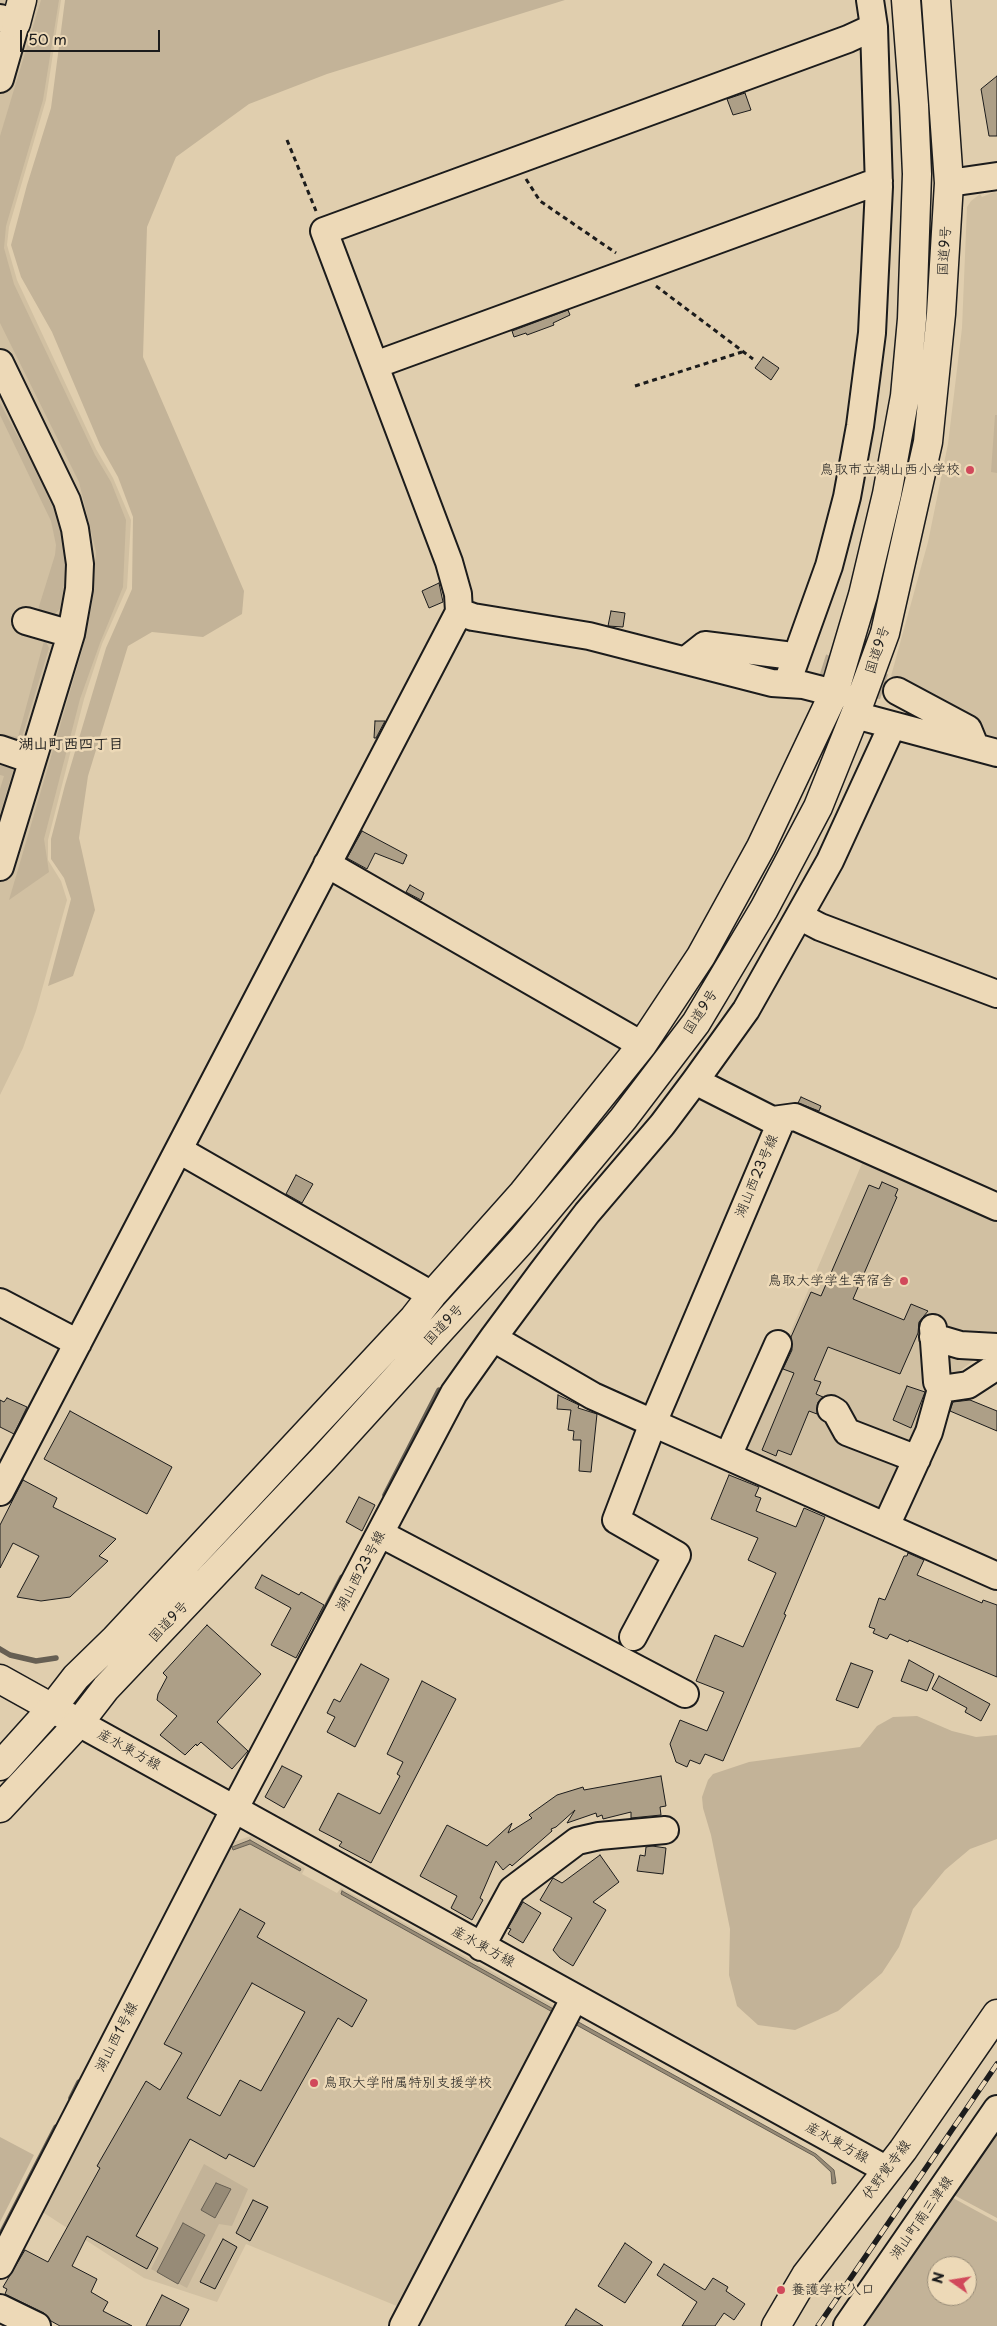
<!DOCTYPE html>
<meta charset="utf-8">
<style>
body{margin:0}
#map{position:relative;width:997px;height:2326px;overflow:hidden;background:#e0ceae;font-family:"Playpen Sans",sans-serif}
canvas{display:block}
.north{position:absolute;left:927px;top:2256px;width:50px;height:50px;box-sizing:border-box;background:#edd9b7;border:1px solid #998d79;border-radius:50%;rotate:283deg;font-size:14px;font-weight:700;line-height:20px;text-align:center;color:#1c1c1c}
.north::after{content:'';display:block;margin:auto;width:18px;height:22px;background:#d1495b;clip-path:polygon(50% 0,100% 100%,50% 72%,0 100%)}
.scale{position:absolute;left:20px;top:30px;width:140px;height:22px;box-sizing:border-box;border:2px solid #1c1c1c;border-top:0;padding-left:6px;font-size:15px;line-height:18px;white-space:nowrap;color:#1c1c1c;-webkit-text-stroke:4px #edd9b7;paint-order:stroke}
</style>
<div id="map">
<canvas width="997" height="2326"></canvas>
<div class="north">N</div>
<div class="scale">50 m</div>
</div>
<script>
const ctx = document.querySelector('canvas').getContext('2d');
ctx.lineJoin = 'round';
function paint(path, color) { ctx.fillStyle = color; ctx.fill(path, 'evenodd'); }
const shape = rows => new Path2D(rows.map(r => 'M' + r).join(''));
function strokePath(path, color, width, dash) { ctx.strokeStyle = color; ctx.lineWidth = width; ctx.lineCap = dash ? 'butt' : 'round'; ctx.setLineDash(dash || []); ctx.stroke(path); }
function write(font, color, halo, rows, align = 'center') {
  ctx.font = font + ' "Playpen Sans","Klee One",sans-serif'; ctx.lineWidth = 5; ctx.setLineDash([]); ctx.textBaseline = 'middle'; ctx.strokeStyle = halo; ctx.fillStyle = color; for (const [text, x, y, turn = 0] of rows) {
    ctx.save(); ctx.translate(x, y); ctx.rotate((+turn || 0) * Math.PI / 180); ctx.textAlign = isNaN(turn) ? turn : align; if (halo) ctx.strokeText(text, 0, 0); ctx.fillText(text, 0, 0); ctx.restore();
  }
}
paint(shape([
 [0,0,61,0,46,100,9,227,7,245,17,280,96,449,113,478,131,520,127,588,102,644,84,699,48,840,48,860,61,881,67,900,36,1011,23,1048,0,1095],
 [994,192,997,193,997,746,891,676,928,542,948,444,962,328,967,207,971,201,980,194,982,197],
 [863,1161,997,1219,997,1343,958,1372,930,1401,882,1515,741,1449],
 [251,1836,305,1868,302,1874,337,1893,341,1888,560,2009,404,2309,246,2244,217,2302,144,2278,41,2211,230,1843]
]), '#d1c0a2');
paint(shape([
 [41,0,59,0,43,100,6,226,4,248,14,284,95,455,111,482,126,520,123,587,100,643,80,699,44,839,49,872,9,900,82,651,92,604,96,552,79,482,0,323,0,136],
 [65,0,565,0,327,74,249,104,176,157,147,227,143,357,244,591,242,614,203,637,152,632,128,646,88,776,79,838,95,910,73,976,48,986,71,899,64,878,51,859,51,839,65,785,106,648,132,589,133,517,118,477,100,445,52,332,21,277,11,245,27,185,51,108],
 [0,403,47,491,56,511,64,541,66,573,60,609,48,620,36,616,55,555,56,545,51,521,0,415],
 [995,415,997,415,997,473,991,472],
 [34,633,43,635,49,648,22,737,16,741,0,739,2,734,18,737,44,641,32,637],
 [0,761,10,766,13,771,0,814,0,789,4,776,0,775],
 [917,1716,952,1731,976,1737,997,1735,997,1839,970,1849,945,1870,913,1909,899,1947,882,1973,838,2011,795,2030,758,2025,737,2006,729,1975,730,1929,711,1835,703,1808,702,1797,708,1780,713,1774,749,1762,860,1747,877,1726,893,1717],
 [997,2133,997,2218,954,2195],
 [0,2137,34,2155,0,2222],
 [204,2164,248,2189,232,2226,219,2224,187,2288,151,2269],
 [953,2198,997,2222,997,2326,865,2326],
 [937,2266,967,2266,967,2296,937,2296]
]), '#c3b398');
const water = shape([
 [250,1840,301,1869,300,1871,250,1844,233,1850,232,1847,250,1840],
 [342,1891,557,2011,556,2014,341,1894,342,1891],
 [573,2019,816,2154,834,2170,836,2183,832,2184,831,2172,814,2156,571,2022,573,2019],
 [216,2183,231,2189,215,2218,201,2210,216,2183],
 [183,2223,205,2235,178,2284,157,2272,183,2223]
]);
paint(water, '#978b77');
strokePath(water, '#665f53', 1);
strokePath(shape([
 [385,1495,439,1390],
 [320,1619,342,1577],
 [0,1649,10,1655,36,1661,56,1658],
 [71,2098,79,2082],
 [0,2236,56,2127]
]), '#665f53', 5.5);
const building = shape([
 [997,76,997,136,989,136,981,89,997,76],
 [745,93,751,110,733,115,727,99,745,93],
 [568,310,570,315,553,323,554,325,527,335,526,333,514,337,512,331,568,310],
 [763,357,779,368,771,380,755,368,763,357],
 [439,583,443,602,429,608,422,591,439,583],
 [611,611,625,613,623,627,608,626,611,611],
 [375,721,385,721,376,738,374,738,375,721],
 [362,831,407,855,403,864,375,853,367,869,347,858,362,831],
 [410,885,424,893,421,900,406,892,410,885],
 [801,1097,821,1106,819,1111,798,1103,801,1097],
 [296,1175,313,1184,302,1203,286,1194,296,1175],
 [882,1182,898,1189,895,1196,897,1197,853,1299,904,1320,911,1304,928,1311,919,1322,918,1333,900,1374,828,1347,814,1380,821,1382,816,1394,823,1397,818,1402,817,1414,809,1411,791,1455,778,1450,776,1456,762,1450,794,1373,783,1369,792,1350,791,1337,811,1292,821,1296,869,1185,879,1189,882,1182],
 [907,1386,925,1392,911,1428,893,1420,907,1386],
 [558,1395,579,1405,578,1408,597,1414,591,1472,579,1471,581,1440,573,1440,574,1431,568,1430,571,1410,557,1409,558,1395],
 [7,1398,27,1407,14,1434,0,1427,0,1400,4,1402,7,1398],
 [970,1400,997,1411,997,1431,950,1411,953,1402,970,1400],
 [70,1411,172,1467,147,1514,44,1459,70,1411],
 [729,1475,759,1487,755,1496,761,1498,756,1511,796,1527,804,1508,825,1517,784,1614,786,1615,723,1761,705,1754,700,1764,690,1760,687,1767,676,1762,670,1744,680,1720,707,1731,724,1692,696,1681,715,1635,743,1647,776,1573,748,1560,758,1538,711,1519,729,1475],
 [23,1480,57,1498,53,1507,116,1539,99,1556,108,1561,70,1597,41,1601,17,1597,39,1556,13,1543,0,1568,0,1525,23,1480],
 [359,1497,375,1505,362,1531,346,1522,359,1497],
 [908,1553,924,1560,917,1575,982,1603,983,1600,997,1605,997,1677,909,1640,908,1642,890,1634,887,1639,873,1633,875,1629,869,1627,879,1598,885,1600,904,1556,907,1556,908,1553],
 [262,1575,299,1595,301,1592,324,1605,296,1658,271,1645,291,1608,255,1588,262,1575],
 [207,1625,261,1674,217,1722,248,1751,232,1769,201,1742,197,1746,196,1744,185,1755,160,1735,177,1716,157,1700,158,1694,167,1677,163,1673,207,1625],
 [909,1660,934,1674,927,1691,901,1681,909,1660],
 [851,1663,873,1671,858,1708,836,1700,851,1663],
 [361,1664,389,1679,355,1747,327,1732,335,1717,327,1713,334,1699,340,1702,361,1664],
 [939,1676,990,1704,981,1721,965,1712,967,1708,932,1689,939,1676],
 [422,1681,456,1699,371,1863,339,1846,342,1842,319,1830,338,1793,380,1814,400,1776,397,1774,403,1762,387,1754,422,1681],
 [282,1766,302,1776,284,1808,265,1797,282,1766],
 [661,1776,666,1806,660,1807,661,1815,631,1818,631,1812,603,1819,602,1815,597,1817,596,1813,567,1823,575,1810,556,1827,551,1829,552,1831,512,1866,510,1864,503,1870,496,1861,480,1898,483,1900,472,1920,451,1908,457,1896,420,1876,447,1825,487,1846,512,1823,508,1833,532,1818,529,1815,557,1795,583,1787,584,1790,661,1776],
 [652,1846,666,1848,663,1874,637,1871,640,1855,645,1856,646,1847,652,1846],
 [600,1855,619,1882,593,1902,606,1910,573,1966,560,1958,553,1950,572,1918,540,1900,553,1878,562,1883,600,1855],
 [523,1902,541,1913,523,1943,508,1934,511,1929,508,1928,523,1902],
 [240,1909,265,1923,257,1937,367,2000,352,2027,338,2018,254,2167,229,2154,226,2159,190,2139,136,2236,158,2248,147,2269,87,2236,72,2266,97,2279,91,2292,108,2302,103,2311,132,2326,60,2326,51,2321,44,2313,5,2294,7,2289,3,2287,25,2250,48,2262,100,2168,97,2166,146,2081,160,2090,182,2053,164,2044,240,1909],
 [252,1983,305,2012,261,2091,240,2080,220,2116,187,2098,252,1983],
 [253,2200,268,2207,250,2241,236,2233,253,2200],
 [223,2239,237,2247,215,2289,200,2282,223,2239],
 [625,2243,652,2262,625,2303,598,2286,625,2243],
 [664,2264,705,2290,713,2278,728,2287,726,2291,745,2304,734,2320,724,2313,715,2326,682,2326,697,2302,657,2275,664,2264],
 [162,2295,189,2309,180,2326,146,2326,162,2295],
 [576,2309,603,2326,565,2326,576,2309]
]);
paint(building, '#ad9f87');
strokePath(building, '#1c1c1c', 1);
strokePath(shape([
 [785,655,897,691]
]), '#b9aa91', 26, [26, 13]);
const minor = shape([
 [0,18,16,23,0,79],
 [949,183,997,176],
 [0,363,67,501,75,529,80,564,79,589,71,634,0,867],
 [375,365,879,181],
 [459,612,473,617,589,636,772,683,803,685,834,693],
 [26,621,71,634],
 [686,660,705,645,785,655],
 [787,683,829,566,847,497,860,426,872,333,879,187,874,27,870,0],
 [897,691,968,729,975,746],
 [855,715,997,753],
 [0,749,32,760],
 [327,864,642,1045],
 [799,916,820,927,997,994],
 [695,1081,746,1010,830,861,892,726],
 [773,1120,795,1117,997,1207],
 [179,1150,432,1295],
 [0,1302,78,1343],
 [933,1337,960,1345,997,1347],
 [941,1389,968,1385,997,1366],
 [831,1409,836,1412,847,1432,917,1459],
 [728,1456,778,1344],
 [0,1492,459,612,458,594,449,562,324,231,848,39,874,27],
 [886,1526,929,1432,941,1389,937,1382,933,1328],
 [381,1534,685,1694],
 [633,1637,677,1555,616,1520,653,1423,997,1576],
 [79,1723,887,2170],
 [481,1947,512,1890,577,1841,599,1836,665,1830],
 [0,2265,235,1808,454,1393,493,1338,542,1272,587,1213,662,1125,695,1081,780,1124,653,1423,593,1396,493,1338],
 [0,2308,37,2326],
 [403,2326,574,1999],
 [847,2326,997,2109]
]);
const major = shape([
 [16,23,22,0],
 [0,1679,79,1723],
 [776,2326,806,2275,903,2150,997,2014]
]);
const highway = shape([
 [0,1766,52,1708,76,1677,115,1639,414,1318,432,1295,523,1193,642,1045,701,956,761,847,834,693,863,595,887,494,905,396,912,319,917,174,914,105,906,0],
 [0,1808,79,1723,106,1688,324,1458,522,1240,623,1119,696,1023,764,909,818,807,855,715,885,633,928,442,941,314,949,183,936,0]
]);
strokePath(minor, '#1c1c1c', 30);
strokePath(major, '#1c1c1c', 31);
strokePath(highway, '#1c1c1c', 31);
strokePath(shape([
 [287,140,316,211],
 [526,179,540,201,616,253],
 [656,286,753,359],
 [635,386,742,352]
]), '#1c1c1c', 3, [5, 4]);
strokePath(minor, '#edd9b7', 26);
strokePath(major, '#edd9b7', 28);
strokePath(highway, '#edd9b7', 28);
const rail = shape([
 [818,2326,997,2064]
]);
strokePath(rail, '#1c1c1c', 5.5);
strokePath(rail, '#edd9b7', 4, [11]);
for (const [x, y, r, color] of [
 [970,470,5,"#d1495b"],
 [904,1281,5,"#d1495b"],
 [314,2083,5,"#d1495b"],
 [781,2290,5,"#d1495b"]
]) { const dot = new Path2D(); dot.arc(x, y, r, 0, 2 * Math.PI); ctx.fillStyle = color; ctx.fill(dot); strokePath(dot, '#edd9b7', 2); }
write('14px', '#1c1c1c', '#edd9b7', [
 ["国道9号",945,251,-86],
 ["国道9号",878,650,-72],
 ["国道9号",701,1012,-57],
 ["湖山西23号線",757,1176,-67],
 ["国道9号",444,1325,-47],
 ["湖山西23号線",361,1571,-62],
 ["国道9号",169,1622,-47],
 ["産水東方線",129,1750,29],
 ["産水東方線",483,1947,29],
 ["湖山西1号線",117,2037,-63],
 ["産水東方線",837,2143,29],
 ["伏野覚寺線",887,2170,-53],
 ["湖山町南三津線",922,2218,-55]
]);
write('14px', '#1c1c1c', '#edd9b7', [
 ["鳥取市立湖山西小学校",960,470],
 ["鳥取大学学生寄宿舎",894,1281],
 ["鳥取大学附属特別支援学校",324,2083,"left"],
 ["養護学校入口",791,2290,"left"]
], 'right');
write('bold 15px', '#1c1c1c', '#edd9b7', [
 ["湖山町西四丁目",71,745]
]);
</script>
